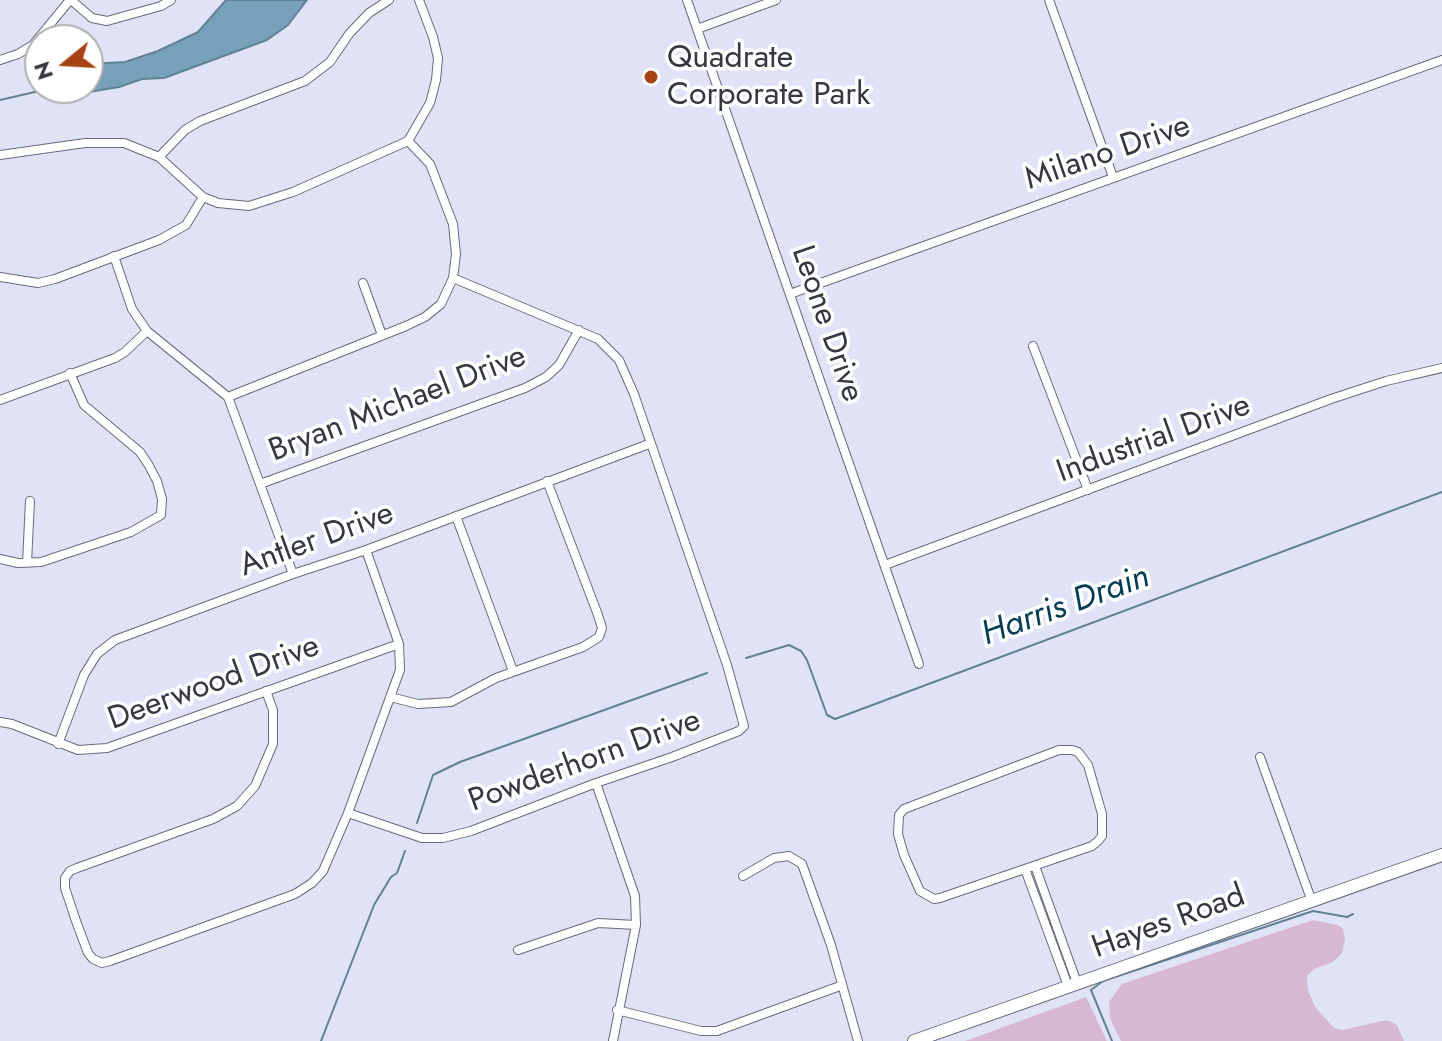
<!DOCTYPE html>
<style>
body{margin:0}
#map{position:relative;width:1442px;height:1041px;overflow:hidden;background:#e0e3f7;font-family:Jost,sans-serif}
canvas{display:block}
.north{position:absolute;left:24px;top:24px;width:80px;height:80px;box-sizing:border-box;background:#fff;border:2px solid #afafb2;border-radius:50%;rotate:252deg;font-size:22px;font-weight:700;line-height:32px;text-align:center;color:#36373f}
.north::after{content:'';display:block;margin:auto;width:28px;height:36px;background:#a74212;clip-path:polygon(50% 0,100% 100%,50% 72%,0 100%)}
</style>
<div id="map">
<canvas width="1442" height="1041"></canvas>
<div class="north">N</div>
</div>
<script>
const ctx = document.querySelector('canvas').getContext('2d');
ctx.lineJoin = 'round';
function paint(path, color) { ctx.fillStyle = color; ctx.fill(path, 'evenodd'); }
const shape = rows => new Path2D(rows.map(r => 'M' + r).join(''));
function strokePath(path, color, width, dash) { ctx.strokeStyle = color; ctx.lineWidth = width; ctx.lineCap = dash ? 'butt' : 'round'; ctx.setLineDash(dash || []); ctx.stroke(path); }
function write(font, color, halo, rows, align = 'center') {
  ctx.font = font + ' Jost,sans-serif'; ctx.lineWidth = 7; ctx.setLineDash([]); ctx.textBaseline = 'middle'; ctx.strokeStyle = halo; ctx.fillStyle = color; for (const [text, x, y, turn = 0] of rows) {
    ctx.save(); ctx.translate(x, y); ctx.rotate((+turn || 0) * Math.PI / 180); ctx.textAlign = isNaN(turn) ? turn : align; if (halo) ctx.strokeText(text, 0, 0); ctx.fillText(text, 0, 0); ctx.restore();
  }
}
paint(shape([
 [1313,920,1338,925,1343,929,1345,939,1342,953,1333,962,1314,969,1307,976,1308,990,1315,1007,1334,1028,1342,1030,1387,1020,1397,1025,1404,1041,1121,1041,1110,1018,1109,1002,1122,984],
 [1086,997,1107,1041,965,1041]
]), '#d6b8d3');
const water = shape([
 [226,0,307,0,288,25,267,40,164,78,142,79,119,87,71,95,54,88,88,88,88,64,125,62,158,51,198,32,226,0]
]);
paint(water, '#76a1b8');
strokePath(water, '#638194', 2);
strokePath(shape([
 [0,100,52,88],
 [746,658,789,645,801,651,807,660,827,715,835,719,1442,492],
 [417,823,433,775,460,762,707,673],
 [321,1041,374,905,391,877,397,873,405,851],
 [1112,1041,1091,990,1103,981,1313,911,1347,917,1353,914]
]), '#638194', 2);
const street = shape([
 [71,0,92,18,107,21,161,6,171,0],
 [687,0,919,664],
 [1049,0,1113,177],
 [697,29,776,0],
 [0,60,18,54,33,45,70,0],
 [0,155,85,143,124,143,159,157,203,197,218,203,249,206,293,192,408,141,430,103,436,80,438,58,433,37,419,0],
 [159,157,185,130,200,121,305,81,330,62,349,34,369,13,389,0],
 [114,256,132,309,147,331,228,397,293,574],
 [0,277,38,283,55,279,159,240,186,225,203,197],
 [363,283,382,335],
 [790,294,1442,60],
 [1033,346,1088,490],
 [228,397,406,326,425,317,441,304,453,278,456,254,453,224,430,164,408,141],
 [0,400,115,358,125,352,147,331],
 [260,484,525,388,546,377,559,365,579,330],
 [456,516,513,671],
 [0,559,18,563,41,562,131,532,161,515,162,499,157,481,148,464,140,452,84,405,70,373],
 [27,563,30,501],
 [885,565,1331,399,1386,381,1442,368],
 [266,691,273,710,273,744,255,786,237,806,213,819,77,868,70,871,65,878,65,888,76,921,88,953,93,959,102,963,110,961,295,894,312,883,323,871,348,813,400,670,399,644,366,550],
 [390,697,418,704,451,702,496,678,583,647,599,637,602,628,598,615,547,481],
 [0,722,12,724,78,750,107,748,399,644],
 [58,744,84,675,97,654,115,640,293,574,366,550,649,444],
 [1059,750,1072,750,1078,752,1088,765,1102,814,1102,836,1098,841,1092,846,940,898,934,899,920,891,904,855,898,834,899,815,904,809,1059,750],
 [1260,757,1311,899],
 [596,783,635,896,636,925,613,1041],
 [348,813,422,838,443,838,471,831,596,783,672,757,739,731,744,726,727,665,634,394,619,360,598,339,453,278],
 [1035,866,1077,983],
 [1025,869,1068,986],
 [743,876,774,858,789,856,802,864,831,945,858,1041],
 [518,950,598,923,636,925],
 [617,1010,701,1031,717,1031,840,986]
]);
const secondary = shape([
 [914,1041,1442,855]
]);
strokePath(street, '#686a7c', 10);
strokePath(secondary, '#686a7c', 14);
strokePath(street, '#fff', 8);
strokePath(secondary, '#fff', 12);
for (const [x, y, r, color] of [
 [651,77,8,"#a74212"]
]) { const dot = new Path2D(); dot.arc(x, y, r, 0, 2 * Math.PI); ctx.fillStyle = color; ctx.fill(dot); strokePath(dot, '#fff', 3); }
write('32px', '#36373f', '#fff', [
 ["Quadrate",667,59],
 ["Corporate Park",667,96]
], 'left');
write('32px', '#36373f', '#fff', [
 ["Milano Drive",1108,154,-19],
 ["Leone Drive",826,324,71],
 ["Bryan Michael Drive",398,405,-21],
 ["Industrial Drive",1154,440,-20],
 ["Antler Drive",317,541,-20],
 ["Deerwood Drive",214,684,-20],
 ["Powderhorn Drive",585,762,-20],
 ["Hayes Road",1169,923,-20]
]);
write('italic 34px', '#003d55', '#fff', [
 ["Harris Drain",1066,607,-20]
]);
</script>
